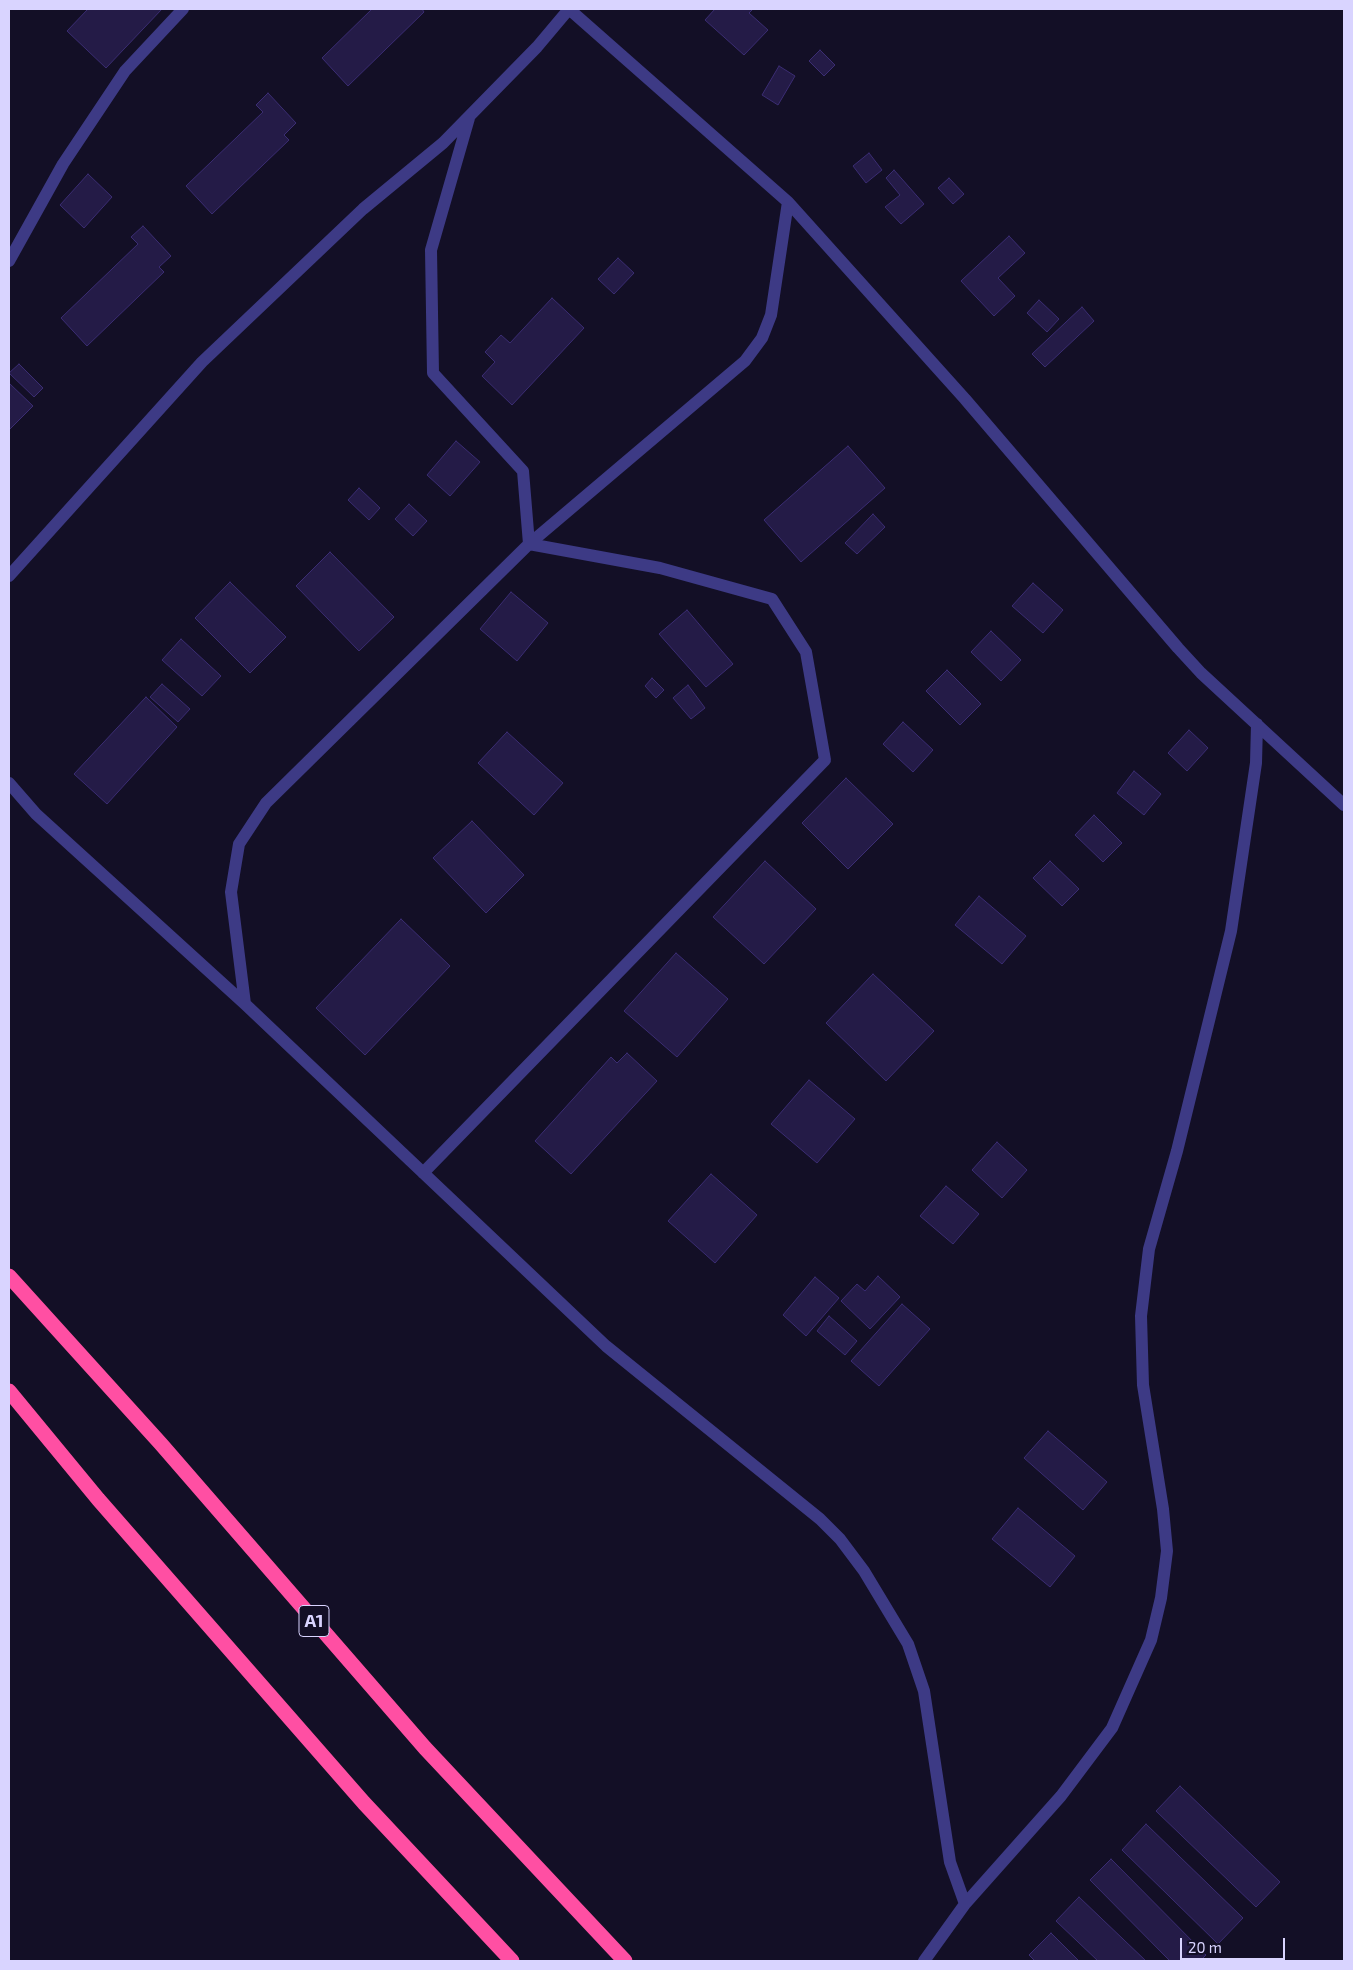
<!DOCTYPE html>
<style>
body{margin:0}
#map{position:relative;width:1353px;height:1970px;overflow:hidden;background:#130f26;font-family:"Exo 2",sans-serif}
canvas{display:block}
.frame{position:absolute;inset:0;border:10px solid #d9d4ff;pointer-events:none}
.scale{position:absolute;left:1180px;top:1938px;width:105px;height:22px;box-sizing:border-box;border:2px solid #d9d4ff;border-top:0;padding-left:6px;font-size:15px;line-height:18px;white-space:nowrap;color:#d9d4ff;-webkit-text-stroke:4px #130f26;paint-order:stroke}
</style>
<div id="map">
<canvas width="1353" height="1970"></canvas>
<div class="frame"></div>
<div class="scale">20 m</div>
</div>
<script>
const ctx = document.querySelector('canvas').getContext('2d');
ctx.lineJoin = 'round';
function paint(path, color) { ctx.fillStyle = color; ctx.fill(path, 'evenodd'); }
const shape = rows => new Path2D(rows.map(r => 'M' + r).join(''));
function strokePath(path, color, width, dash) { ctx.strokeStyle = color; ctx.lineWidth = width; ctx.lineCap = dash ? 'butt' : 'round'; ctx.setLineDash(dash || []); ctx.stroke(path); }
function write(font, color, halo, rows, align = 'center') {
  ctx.font = font + ' "Exo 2",sans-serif'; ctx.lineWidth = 5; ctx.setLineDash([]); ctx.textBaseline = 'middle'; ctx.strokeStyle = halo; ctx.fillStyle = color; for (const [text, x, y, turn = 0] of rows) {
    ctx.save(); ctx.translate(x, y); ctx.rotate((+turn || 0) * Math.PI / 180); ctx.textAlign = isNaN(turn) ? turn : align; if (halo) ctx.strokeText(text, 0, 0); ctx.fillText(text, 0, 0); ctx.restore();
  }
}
const building = shape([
 [88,9,162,9,106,68,67,31,88,9],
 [372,9,422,9,424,12,348,86,322,58,372,9],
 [715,9,753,9,749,13,768,30,744,55,705,20,715,9],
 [820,50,835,65,824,76,809,61,820,50],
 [779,66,795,76,778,105,762,95,779,66],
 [268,93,296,123,284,135,289,140,212,214,186,186,263,112,256,105,268,93],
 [869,153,882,170,866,183,853,166,869,153],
 [894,170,924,204,901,224,885,207,900,195,886,178,894,170],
 [88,174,112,197,84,228,60,205,88,174],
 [949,178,964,194,953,204,938,188,949,178],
 [143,226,171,256,159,267,164,272,87,346,61,318,138,244,131,237,143,226],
 [1009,236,1025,253,998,278,1015,296,994,316,961,281,1009,236],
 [618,258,634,273,614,294,598,279,618,258],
 [552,298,584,328,512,405,482,376,495,362,485,352,501,335,510,343,552,298],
 [1039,300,1059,319,1047,332,1027,313,1039,300],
 [1082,307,1094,321,1045,367,1032,354,1082,307],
 [19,364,43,388,34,397,9,373,19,364],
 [9,383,33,406,9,430,9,383],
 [456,441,480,462,450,496,427,475,456,441],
 [848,446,885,488,801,562,764,520,848,446],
 [359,488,380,508,369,520,348,500,359,488],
 [409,504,427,521,413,536,395,519,409,504],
 [873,514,885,527,857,554,845,543,873,514],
 [330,552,394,617,359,651,296,586,330,552],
 [230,582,286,637,250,673,195,618,230,582],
 [1033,583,1063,610,1043,633,1012,606,1033,583],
 [511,592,548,623,517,661,480,629,511,592],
 [687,610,733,664,706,687,659,634,687,610],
 [991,631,1021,660,1001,681,971,652,991,631],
 [181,639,221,676,202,696,162,660,181,639],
 [947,670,981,704,960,725,926,691,947,670],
 [652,678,664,690,656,698,645,686,652,678],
 [162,684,190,709,178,722,150,697,162,684],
 [688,685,705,708,691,719,673,698,688,685],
 [146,697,177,727,107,804,74,774,146,697],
 [903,722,933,750,913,772,883,744,903,722],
 [1189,730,1208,748,1187,771,1168,753,1189,730],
 [507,732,563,783,534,815,478,763,507,732],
 [1134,771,1161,794,1144,815,1117,793,1134,771],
 [846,778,893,824,848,869,802,823,846,778],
 [1094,815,1122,843,1103,862,1075,835,1094,815],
 [472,821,524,875,486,913,433,858,472,821],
 [765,861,816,909,764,964,713,917,765,861],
 [1050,861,1079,889,1062,906,1033,878,1050,861],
 [979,896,1026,936,1002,964,955,925,979,896],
 [401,919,450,966,365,1055,316,1008,401,919],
 [676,953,728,999,677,1057,624,1011,676,953],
 [873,974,934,1031,886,1081,826,1023,873,974],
 [627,1053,657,1081,571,1174,535,1141,611,1057,617,1063,627,1053],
 [809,1080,855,1119,817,1163,771,1124,809,1080],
 [997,1142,1027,1170,1002,1198,972,1170,997,1142],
 [711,1174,757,1215,715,1263,668,1221,711,1174],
 [946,1186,979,1214,953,1244,920,1216,946,1186],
 [878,1276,900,1297,870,1329,841,1301,857,1284,865,1291,878,1276],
 [815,1277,839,1298,806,1336,783,1315,815,1277],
 [902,1304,930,1329,879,1386,851,1361,902,1304],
 [829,1316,857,1341,845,1355,817,1331,829,1316],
 [1048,1431,1107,1482,1083,1510,1024,1458,1048,1431],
 [1018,1508,1075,1556,1050,1587,992,1539,1018,1508],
 [1180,1786,1280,1882,1256,1907,1156,1811,1180,1786],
 [1146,1824,1243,1918,1218,1944,1122,1850,1146,1824],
 [1111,1859,1206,1955,1200,1961,1170,1961,1090,1880,1111,1859],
 [1079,1897,1146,1961,1098,1961,1056,1921,1079,1897],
 [1051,1933,1079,1961,1035,1961,1029,1955,1051,1933]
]);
paint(building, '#241b47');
strokePath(building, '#3b2d73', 1);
strokePath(shape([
 [569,9,788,202,965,399,1178,648,1201,673,1344,805],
 [469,118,431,250,433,373,523,471,529,544],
 [9,261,63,164,125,71,183,9],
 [9,576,202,362,363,209,443,143,537,47,569,9],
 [9,783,36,814,245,1004,606,1346,820,1519,840,1539,864,1571,908,1644,924,1691,950,1862,965,1904],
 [245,1004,231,892,239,844,266,803,529,544,745,361,762,338,771,315,788,202],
 [423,1173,825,760,806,652,772,599,660,568,529,544],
 [924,1961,965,1904,1061,1796,1112,1728,1151,1640,1161,1598,1167,1551,1163,1509,1143,1385,1141,1316,1149,1249,1177,1151,1231,931,1256,763,1257,724]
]), '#3d3a85', 12);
strokePath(shape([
 [9,1276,161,1444,425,1748,625,1961],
 [9,1391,98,1499,364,1803,512,1961]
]), '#ff4fa3', 15);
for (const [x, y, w] of [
 [314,1621,30]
]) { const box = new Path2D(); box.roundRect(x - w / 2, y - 15.5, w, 31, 4); ctx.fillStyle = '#130f26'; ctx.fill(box); strokePath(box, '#d9d4ff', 1); }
write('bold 18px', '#d9d4ff', null, [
 ["A1",314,1621]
]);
</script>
